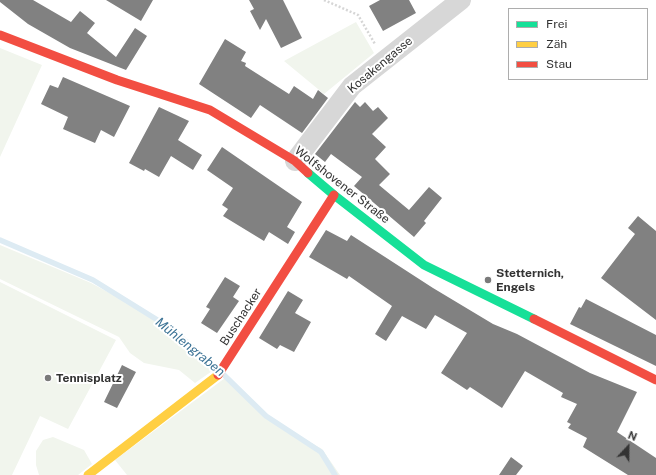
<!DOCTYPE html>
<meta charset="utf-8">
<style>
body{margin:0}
#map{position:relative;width:656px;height:475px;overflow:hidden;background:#fff;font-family:"Public Sans",sans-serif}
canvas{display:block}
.legend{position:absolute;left:508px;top:8px;width:140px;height:72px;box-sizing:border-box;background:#fff;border:1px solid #adadad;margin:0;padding:5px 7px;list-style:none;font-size:12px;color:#333}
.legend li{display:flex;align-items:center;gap:8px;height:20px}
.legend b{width:20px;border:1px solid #adadad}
.north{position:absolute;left:608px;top:427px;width:40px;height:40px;-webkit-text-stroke:3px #fff;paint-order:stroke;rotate:22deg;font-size:11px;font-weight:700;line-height:16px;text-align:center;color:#333}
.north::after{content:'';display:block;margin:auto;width:14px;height:18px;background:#333;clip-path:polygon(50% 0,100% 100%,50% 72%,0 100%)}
</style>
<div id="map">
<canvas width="656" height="475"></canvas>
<ul class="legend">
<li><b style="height:5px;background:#16e098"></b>Frei</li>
<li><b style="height:5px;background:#ffcf43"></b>Zäh</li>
<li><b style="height:5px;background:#f24e42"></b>Stau</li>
</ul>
<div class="north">N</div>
</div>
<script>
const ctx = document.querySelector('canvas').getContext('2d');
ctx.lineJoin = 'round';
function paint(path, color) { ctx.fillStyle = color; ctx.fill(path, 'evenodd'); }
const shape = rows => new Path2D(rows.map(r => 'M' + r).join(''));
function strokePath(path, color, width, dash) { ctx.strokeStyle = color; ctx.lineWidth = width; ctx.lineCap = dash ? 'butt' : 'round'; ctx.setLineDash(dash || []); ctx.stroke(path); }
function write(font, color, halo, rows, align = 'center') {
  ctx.font = font + ' "Public Sans",sans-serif'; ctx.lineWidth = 4; ctx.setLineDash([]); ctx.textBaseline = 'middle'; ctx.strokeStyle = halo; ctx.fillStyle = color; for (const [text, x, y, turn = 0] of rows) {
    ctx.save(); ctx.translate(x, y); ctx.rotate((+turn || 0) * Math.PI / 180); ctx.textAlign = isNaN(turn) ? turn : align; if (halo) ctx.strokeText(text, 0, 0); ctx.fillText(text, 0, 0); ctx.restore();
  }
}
paint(shape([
 [356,22,374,53,324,94,284,61],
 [0,48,42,65,0,157],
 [0,245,91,283,174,328,215,369,195,383,179,370,144,363,130,353,119,337,0,279],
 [0,282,116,340,68,429,40,416,12,475,0,475],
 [225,378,265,417,322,449,340,475,127,475,115,460],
 [53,437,84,450,92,464,78,475,39,475,36,465,36,451,43,440]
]), '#f1f5ed');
strokePath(shape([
 [0,240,93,280,172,329,217,369],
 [224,375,266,416,321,452,335,475]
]), '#ddebf3', 5.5);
paint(shape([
 [0,0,33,0,71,22,80,11,95,23,87,33,116,57,135,28,147,36,126,70,70,48,28,24,0,2],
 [106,0,153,0,141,21],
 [249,0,283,0,302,38,281,48,266,19,260,30,250,11,254,9],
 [380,0,409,0,416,13,383,31,369,6],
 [225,39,246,52,241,61,246,63,245,66,289,94,294,86,313,99,318,90,328,98,302,133,260,105,251,118,199,84],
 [63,77,130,106,114,137,101,130,95,143,63,129,68,117,41,104,50,85,58,88],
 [355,102,360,107,365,102,373,111,378,107,388,118,372,134,386,147,375,159,390,174,379,185,409,210,429,187,442,198,424,221,426,223,414,237,354,186,362,177,331,154,325,162,315,154],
 [159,107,189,121,178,140,202,155,193,170,171,156,159,177,145,169,144,171,129,163],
 [222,147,302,202,287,227,295,232,288,244,269,232,264,241,223,216,228,209,222,205,233,188,207,170],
 [638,216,656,231,656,320,601,278,635,234,628,228],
 [326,230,347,241,351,235,433,288,493,324,517,334,590,373,637,392,617,432,656,458,656,475,628,475,583,447,587,438,568,428,571,424,567,422,577,404,561,397,563,393,525,371,502,408,470,387,467,390,441,373,467,333,435,315,426,329,402,316,386,341,375,334,392,306,349,276,347,279,309,257],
 [225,277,240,286,233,297,239,301,217,333,201,323,210,309,206,307],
 [288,291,303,300,295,313,311,322,294,352,280,345,277,349,259,338],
 [586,299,656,335,656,366,570,324,579,307,581,308],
 [122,365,136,372,117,408,104,402],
 [511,457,523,466,516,475,499,475]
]), '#818181');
strokePath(shape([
 [324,0,358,15,375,44]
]), '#d6d6d6', 2.5, [2, 2]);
strokePath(shape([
 [295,161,352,86,461,0]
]), '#d7d7d7', 20);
strokePath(shape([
 [308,173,334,195,424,265,534,319]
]), '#16e098', 9);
strokePath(shape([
 [88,475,218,375]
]), '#ffcf43', 9);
strokePath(shape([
 [0,35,117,80,210,110,295,161,308,173],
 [534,319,656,380],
 [218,375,334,195]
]), '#f24e42', 9);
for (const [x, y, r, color] of [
 [488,280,4,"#7a7a7a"],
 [48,378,4,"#7a7a7a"]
]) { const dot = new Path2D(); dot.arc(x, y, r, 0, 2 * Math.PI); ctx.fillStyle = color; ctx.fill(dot); strokePath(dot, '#fff', 1.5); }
write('12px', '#333', '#fff', [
 ["Kosakengasse",380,65,-40],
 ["Wolfshovener Straße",342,185,38],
 ["Buschacker",241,317,-57]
]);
write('bold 12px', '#333', '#fff', [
 ["Stetternich,",496,273],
 ["Engels",496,287],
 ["Tennisplatz",56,378]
], 'left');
write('italic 13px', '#3f7597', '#fff', [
 ["Mühlengraben",190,347,39]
]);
</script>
